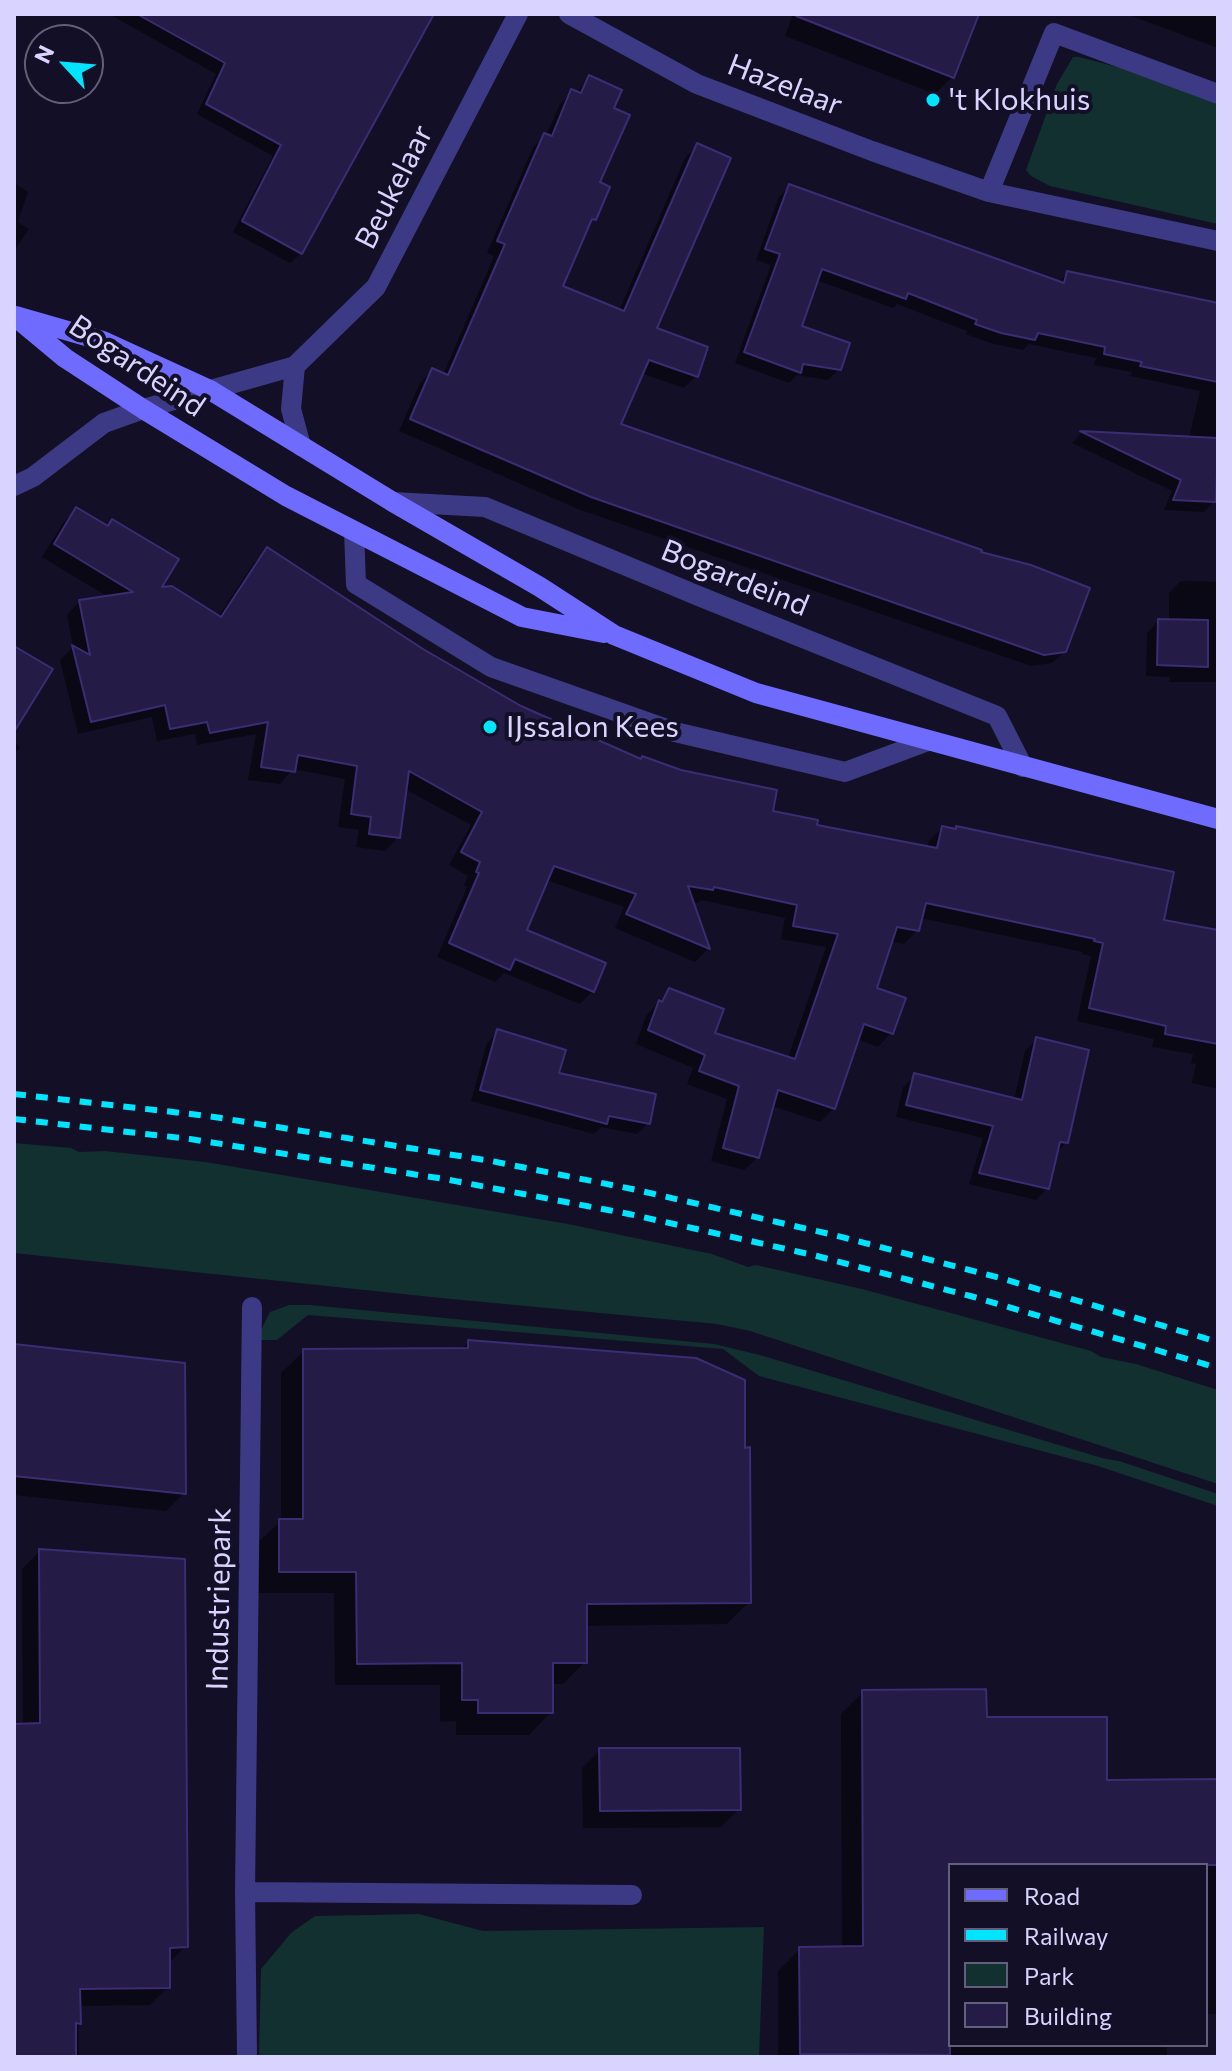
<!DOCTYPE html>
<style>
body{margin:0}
#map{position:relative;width:1232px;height:2071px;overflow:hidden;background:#130f26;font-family:Commissioner,sans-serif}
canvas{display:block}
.frame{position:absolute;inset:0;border:16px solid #d9d4ff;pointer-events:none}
.legend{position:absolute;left:948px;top:1863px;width:260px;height:184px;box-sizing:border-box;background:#130f26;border:2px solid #625e7d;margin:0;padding:10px 14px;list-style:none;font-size:24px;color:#d9d4ff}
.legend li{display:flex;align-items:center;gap:16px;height:40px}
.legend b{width:40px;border:2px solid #625e7d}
.north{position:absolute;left:24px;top:24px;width:80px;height:80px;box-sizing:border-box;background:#130f26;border:2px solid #625e7d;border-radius:50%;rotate:296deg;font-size:22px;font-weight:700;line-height:32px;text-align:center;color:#d9d4ff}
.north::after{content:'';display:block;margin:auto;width:28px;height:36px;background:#00e5ff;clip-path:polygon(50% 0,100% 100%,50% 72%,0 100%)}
</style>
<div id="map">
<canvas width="1232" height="2071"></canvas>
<div class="frame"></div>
<ul class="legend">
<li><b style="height:10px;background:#6f6bff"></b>Road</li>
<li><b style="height:10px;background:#00e5ff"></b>Railway</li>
<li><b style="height:22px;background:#12302f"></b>Park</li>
<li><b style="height:22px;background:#241b47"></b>Building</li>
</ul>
<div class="north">N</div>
</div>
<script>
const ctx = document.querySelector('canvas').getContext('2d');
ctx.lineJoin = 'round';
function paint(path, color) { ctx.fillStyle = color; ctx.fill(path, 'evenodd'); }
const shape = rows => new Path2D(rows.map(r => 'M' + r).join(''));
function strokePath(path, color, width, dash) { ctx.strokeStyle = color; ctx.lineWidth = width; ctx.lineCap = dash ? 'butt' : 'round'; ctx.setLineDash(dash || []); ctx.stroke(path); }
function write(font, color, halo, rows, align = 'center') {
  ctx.font = font + ' Commissioner,sans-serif'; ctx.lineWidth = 8; ctx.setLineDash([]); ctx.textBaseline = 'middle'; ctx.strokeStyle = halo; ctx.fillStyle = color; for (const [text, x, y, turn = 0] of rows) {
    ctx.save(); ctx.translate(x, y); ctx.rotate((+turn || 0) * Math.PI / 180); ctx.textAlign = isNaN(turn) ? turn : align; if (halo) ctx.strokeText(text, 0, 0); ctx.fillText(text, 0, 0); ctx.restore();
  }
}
paint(shape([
 [1073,57,1079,57,1121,68,1218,104,1218,224,1050,186,1031,176,1026,170,1057,84],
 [14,1143,71,1148,79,1152,105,1151,206,1162,568,1224,712,1254,748,1267,756,1265,862,1289,1091,1351,1101,1357,1136,1364,1218,1390,1218,1484,750,1331,717,1324,441,1298,14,1253],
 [289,1305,310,1305,714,1344,760,1355,1102,1458,1119,1461,1218,1494,1218,1506,1098,1466,759,1376,723,1349,308,1315,277,1340,261,1340,261,1330,270,1312],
 [419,1914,483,1931,764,1927,759,2057,259,2057,261,1969,291,1933,315,1916]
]), '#12302f');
paint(shape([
 [109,14,415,14,301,253,290,263,233,232,273,156,197,114,216,74],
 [793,14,977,14,952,77,935,94,785,36],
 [1126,14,1218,14,1218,48],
 [589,78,611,109,594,219,586,226,560,287,619,311,685,158,697,146,654,329,696,376,684,388,641,373,618,425,1065,651,1052,663,1031,666,578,509,399,431,420,383,432,371,443,375,494,256,487,253,533,147,546,136,560,104,572,92,576,93],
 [14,183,28,192,18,222,29,229,14,251],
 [790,186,1058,282,1068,273,1218,304,1218,451,1214,501,1204,512,1164,510,1172,491,1072,443,1081,433,1189,438,1200,391,1131,376,1132,372,1094,365,1096,358,1029,344,1023,350,990,343,966,334,967,331,897,304,893,308,816,280,800,327,839,369,828,380,797,375,789,383,735,363,771,265,756,260,779,197],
 [76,510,159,590,218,617,254,563,267,550,422,651,520,707,640,761,770,813,815,826,927,849,929,841,942,828,954,831,956,828,1161,921,1218,932,1218,1089,1192,1083,1196,1064,1191,1063,1193,1054,1152,1047,1154,1039,1077,1021,1091,956,1082,954,1083,952,920,918,917,930,904,944,890,941,874,989,891,1033,878,1047,857,1039,834,1108,820,1122,772,1106,758,1157,744,1170,711,1161,727,1099,687,1084,693,1068,636,1044,646,1016,669,991,713,1034,788,1058,826,947,781,939,785,918,701,900,698,903,691,902,708,949,695,962,615,928,624,907,546,880,524,931,593,991,580,1004,504,973,495,982,437,957,467,887,464,885,468,876,449,865,471,825,405,789,398,837,385,851,356,847,359,830,338,827,345,779,293,769,280,784,248,780,256,734,197,745,195,734,157,741,152,717,78,734,60,660,73,647,67,615,80,601,108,597,42,557,63,523],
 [1181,581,1218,582,1218,682,1169,682,1170,677,1146,676,1147,633,1158,621,1169,622,1169,593],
 [14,740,20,748,14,753],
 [498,1032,557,1074,648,1123,637,1134,601,1127,594,1134,471,1101,487,1043],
 [1037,1039,1067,1142,1055,1154,1047,1188,1036,1200,969,1184,983,1138,896,1117,903,1087,915,1076,1014,1100,1025,1051],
 [469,1342,749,1602,727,1624,585,1626,585,1662,563,1684,551,1684,551,1712,529,1735,456,1735,456,1721,440,1722,440,1685,335,1685,334,1593,258,1593,257,1543,281,1521,281,1373,304,1351,461,1350],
 [14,1346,184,1493,166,1511,14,1495],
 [40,1551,186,1946,168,1964,168,1987,150,2005,78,2006,79,2057,14,2057,14,1726,23,1725,22,1569],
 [863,1692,985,1719,1105,1782,1218,1781,1218,2014,1206,2014,1206,1865,950,1865,950,2045,1167,2045,1167,2057,778,2057,778,1971,800,1949,842,1948,841,1714],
 [600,1750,739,1809,721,1827,583,1828,582,1768]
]), '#0007');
const building = shape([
 [137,14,434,14,302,254,242,221,281,145,206,104,225,63,137,14],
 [796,14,979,14,954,78,796,16,796,14],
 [589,75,622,90,614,108,630,115,600,182,610,187,596,220,592,219,563,286,624,311,697,143,731,158,657,328,708,347,698,377,649,360,621,424,982,550,981,552,1031,565,1090,588,1066,652,1044,655,591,497,410,419,432,368,448,375,505,244,497,241,544,133,552,136,571,89,581,93,589,75],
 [789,184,1064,283,1067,271,1218,303,1218,382,1140,366,1142,362,1104,354,1105,347,1038,333,1035,340,1001,333,975,324,977,320,908,293,906,299,822,269,802,326,850,343,841,370,803,364,801,373,744,352,780,254,765,249,789,184],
 [1080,431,1218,438,1216,502,1173,500,1181,480,1080,431],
 [76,507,108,526,112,519,179,559,162,587,172,586,221,617,267,547,423,649,521,706,641,759,642,756,681,770,777,790,773,811,818,820,817,825,937,848,942,826,956,829,956,826,1174,872,1164,920,1218,930,1218,1044,1165,1034,1166,1026,1089,1008,1103,943,1094,941,1095,939,926,903,919,931,897,927,877,988,906,998,893,1034,864,1024,835,1109,778,1090,759,1158,723,1148,739,1086,699,1071,705,1055,648,1030,659,1000,662,1002,669,988,724,1009,715,1033,795,1059,838,934,793,926,797,905,714,887,713,890,688,886,710,949,626,914,636,894,554,866,527,930,606,963,594,992,515,959,510,970,449,943,479,873,476,872,480,862,461,852,482,812,409,771,400,838,369,834,371,817,351,814,357,766,298,755,295,772,261,767,268,722,210,733,207,722,170,729,165,705,91,722,72,645,90,655,79,600,133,592,54,544,76,507],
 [1158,619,1208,620,1208,667,1157,665,1158,619],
 [14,646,53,669,14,732,14,646],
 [497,1029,566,1050,559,1073,656,1094,650,1124,609,1116,607,1124,480,1090,497,1029],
 [1036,1037,1089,1050,1068,1143,1060,1142,1049,1189,979,1173,993,1126,906,1105,914,1073,1022,1100,1036,1037],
 [468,1340,696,1358,745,1380,745,1448,750,1447,751,1603,587,1604,587,1663,553,1663,553,1713,478,1713,478,1700,462,1700,462,1663,357,1664,356,1572,279,1572,279,1519,303,1519,303,1349,468,1348,468,1340],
 [14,1344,185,1363,186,1494,14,1476,14,1344],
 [39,1549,185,1559,188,1947,170,1948,170,1988,80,1989,81,2024,76,2023,76,2057,14,2057,14,1724,40,1723,39,1549],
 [986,1689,987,1717,1107,1717,1107,1780,1218,1779,1218,1865,950,1865,950,2055,800,2054,799,1947,863,1946,862,1690,986,1689],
 [599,1748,740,1748,741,1810,600,1811,599,1748]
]);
paint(building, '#241b47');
strokePath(building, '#3b2d73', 2);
strokePath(shape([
 [569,14,697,84,872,151,989,192,1218,241],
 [989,192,1054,33,1218,94],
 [295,366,291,409,301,446],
 [14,486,33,477,104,423,143,409,295,366,376,287,518,14],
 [393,502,485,507,701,597,997,716,1023,767],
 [354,531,356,584,491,667,675,732,845,772,928,741],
 [245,1892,632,1895],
 [247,2057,245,1892,252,1307]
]), '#3d3a85', 20);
strokePath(shape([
 [16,316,103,341,210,390,393,502,540,587,614,635,756,693,1218,819],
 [23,323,65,358,143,409,286,496,522,617,604,633]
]), '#6f6bff', 20);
strokePath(shape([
 [14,1094,208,1116,491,1161,632,1189,834,1235,1000,1278,1218,1342],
 [14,1119,190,1139,444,1179,629,1214,813,1255,974,1297,1218,1368]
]), '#00e5ff', 6, [12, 10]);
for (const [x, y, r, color] of [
 [933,100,8,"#00e5ff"],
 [490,727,8,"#00e5ff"]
]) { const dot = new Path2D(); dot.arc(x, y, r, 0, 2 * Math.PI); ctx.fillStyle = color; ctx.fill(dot); strokePath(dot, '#130f26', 3); }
write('30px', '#d9d4ff', '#130f26', [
 ["Hazelaar",785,85,21],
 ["Beukelaar",394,187,-63],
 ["Bogardeind",137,366,34],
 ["Bogardeind",735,578,22],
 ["Industriepark",219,1599,-89]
]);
write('30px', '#d9d4ff', '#130f26', [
 ["'t Klokhuis",949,100],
 ["IJssalon Kees",506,727]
], 'left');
</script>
